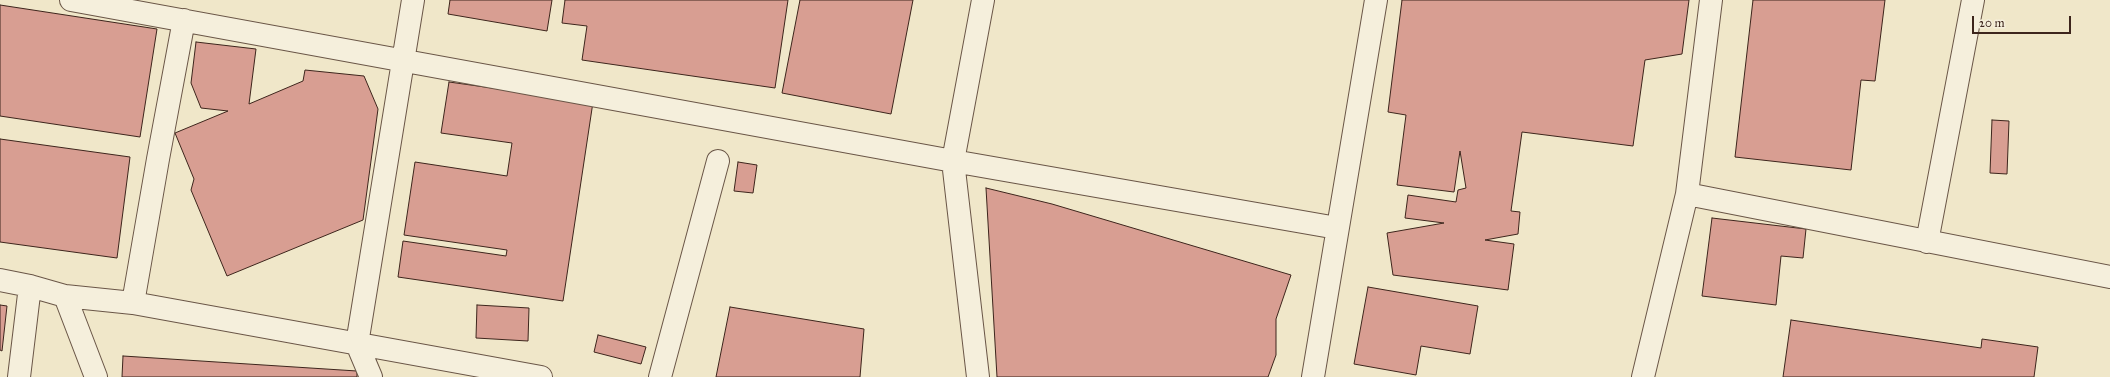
<!DOCTYPE html>
<style>
body{margin:0}
#map{position:relative;width:2110px;height:377px;overflow:hidden;background:#f0e7c9;font-family:"IM FELL Great Primer",serif}
canvas{display:block}
.scale{position:absolute;left:1972px;top:16px;width:99px;height:18px;box-sizing:border-box;border:2px solid #3d251c;border-top:0;padding-left:5px;font-size:12px;line-height:14px;white-space:nowrap;color:#3d251c;-webkit-text-stroke:3px #f5efdc;paint-order:stroke}
</style>
<div id="map">
<canvas width="2110" height="377"></canvas>
<div class="scale">20 m</div>
</div>
<script>
const ctx = document.querySelector('canvas').getContext('2d');
ctx.lineJoin = 'round';
function paint(path, color) { ctx.fillStyle = color; ctx.fill(path, 'evenodd'); }
const shape = rows => new Path2D(rows.map(r => 'M' + r).join(''));
function strokePath(path, color, width, dash) { ctx.strokeStyle = color; ctx.lineWidth = width; ctx.lineCap = dash ? 'butt' : 'round'; ctx.setLineDash(dash || []); ctx.stroke(path); }
const building = shape([
 [450,0,552,0,547,31,448,14,450,0],
 [565,0,788,0,775,88,582,60,587,26,562,23,565,0],
 [800,0,913,0,891,114,782,93,800,0],
 [1402,0,1689,0,1682,54,1645,60,1633,146,1522,132,1511,211,1520,212,1518,234,1485,240,1514,244,1508,290,1393,275,1387,233,1444,223,1405,218,1408,195,1456,202,1458,190,1466,188,1460,151,1454,192,1397,185,1406,115,1388,112,1402,0],
 [1753,0,1885,0,1875,81,1861,80,1851,170,1735,157,1753,0],
 [0,5,157,29,140,137,0,116,0,5],
 [196,42,256,49,249,104,303,81,305,70,364,76,378,109,363,220,227,276,191,190,194,179,175,133,228,111,201,108,191,83,196,42],
 [449,82,593,102,563,301,398,277,403,241,506,256,507,250,404,235,415,162,507,176,512,143,441,133,449,82],
 [1992,120,2009,121,2007,174,1990,173,1992,120],
 [0,139,130,157,117,258,0,242,0,139],
 [738,162,757,165,753,193,734,191,738,162],
 [986,188,1052,204,1291,275,1276,319,1276,355,1268,377,997,377,986,188],
 [1712,218,1806,229,1803,258,1781,256,1776,305,1702,296,1712,218],
 [1368,287,1478,306,1470,354,1421,346,1416,375,1354,364,1368,287],
 [0,305,7,306,2,351,0,350,0,305],
 [477,305,529,308,528,341,476,338,477,305],
 [730,307,864,329,860,377,716,377,730,307],
 [1791,320,1981,348,1982,339,2038,347,2034,377,1783,377,1791,320],
 [598,335,646,347,641,364,594,352,598,335],
 [123,356,357,371,357,377,122,377,123,356]
]);
paint(building, '#d89e92');
strokePath(building, '#3d251c', 1);
const minor = shape([
 [71,0,953,161,1337,228],
 [1687,194,2110,277],
 [1927,242,1973,0],
 [0,280,30,286,65,296,133,303,541,377],
 [65,296,96,377],
 [133,303,158,159,184,20],
 [19,377,30,286],
 [371,377,357,344,413,0],
 [660,377,718,161],
 [978,377,953,161,983,0],
 [1313,377,1376,0],
 [1643,377,1687,194,1711,0]
]);
strokePath(minor, '#6a5647', 24);
strokePath(minor, '#f5efdc', 22);
</script>
